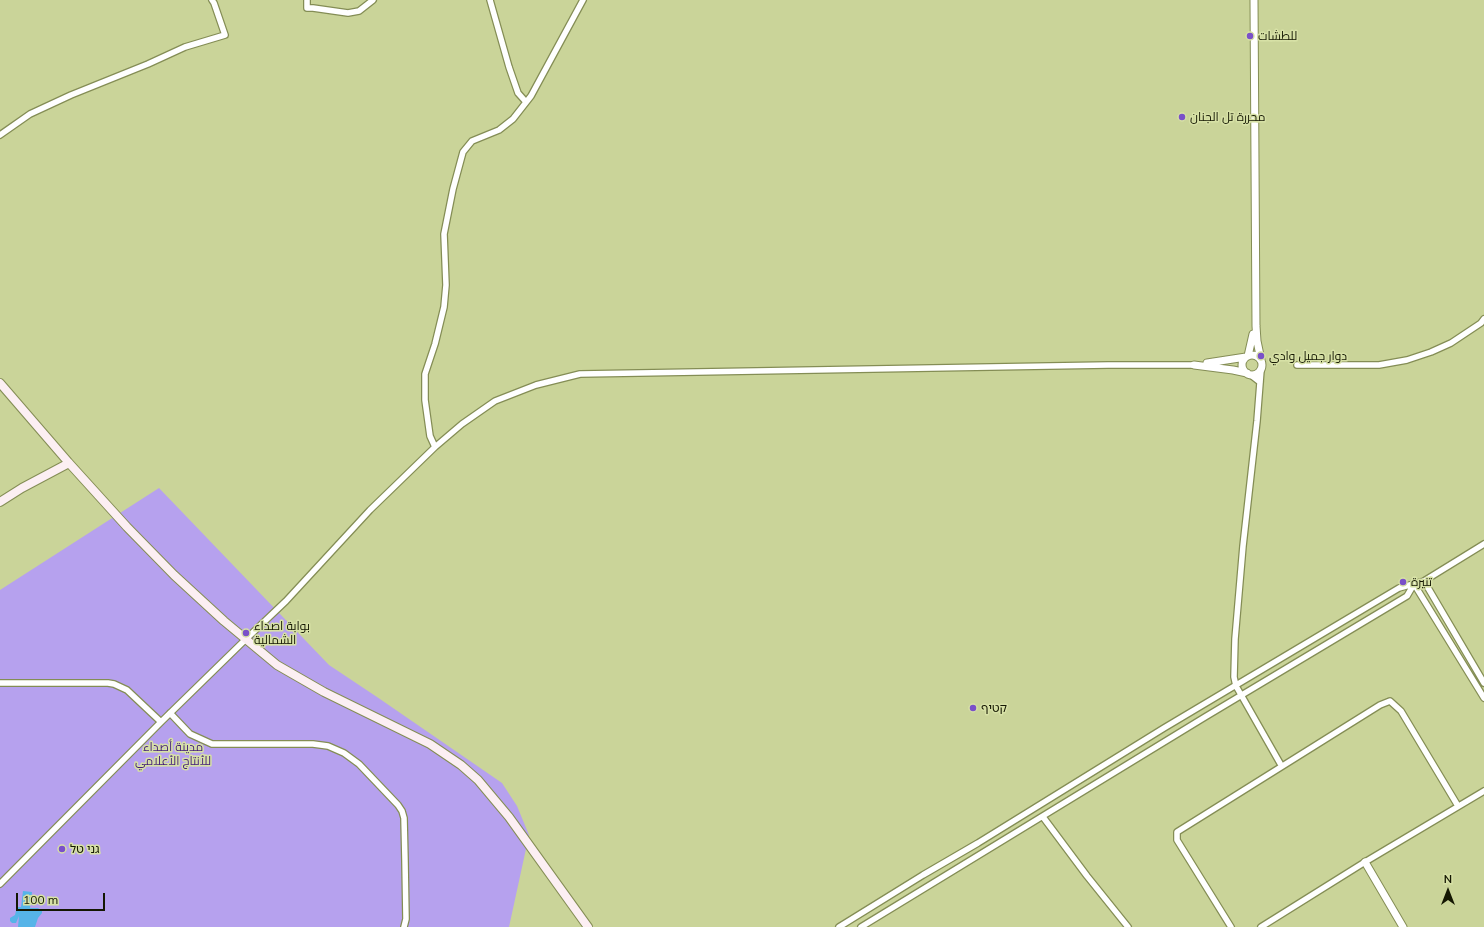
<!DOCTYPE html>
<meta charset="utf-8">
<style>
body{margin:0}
#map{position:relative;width:1484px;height:927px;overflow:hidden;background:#cad499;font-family:Mulish,sans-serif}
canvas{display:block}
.north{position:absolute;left:1428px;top:871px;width:40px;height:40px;-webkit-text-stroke:3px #d7e1a6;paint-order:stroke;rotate:0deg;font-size:11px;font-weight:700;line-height:16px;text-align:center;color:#141702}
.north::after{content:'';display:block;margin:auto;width:14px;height:18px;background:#141702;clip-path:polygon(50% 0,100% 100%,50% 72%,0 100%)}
.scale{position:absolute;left:16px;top:893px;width:89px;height:18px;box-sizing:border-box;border:2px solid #141702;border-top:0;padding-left:5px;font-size:12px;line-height:14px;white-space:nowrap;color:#141702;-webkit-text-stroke:3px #d7e1a6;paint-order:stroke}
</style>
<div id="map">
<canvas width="1484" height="927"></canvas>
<div class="north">N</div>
<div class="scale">100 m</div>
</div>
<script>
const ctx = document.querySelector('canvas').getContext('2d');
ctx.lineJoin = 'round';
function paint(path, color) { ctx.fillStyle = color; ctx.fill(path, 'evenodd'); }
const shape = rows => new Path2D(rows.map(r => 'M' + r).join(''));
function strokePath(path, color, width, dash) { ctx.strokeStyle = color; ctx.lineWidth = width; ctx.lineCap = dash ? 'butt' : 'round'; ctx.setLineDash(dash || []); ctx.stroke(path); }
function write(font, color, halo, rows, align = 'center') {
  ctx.font = font + ' Mulish,Cairo,"Noto Sans Hebrew",sans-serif'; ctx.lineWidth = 3; ctx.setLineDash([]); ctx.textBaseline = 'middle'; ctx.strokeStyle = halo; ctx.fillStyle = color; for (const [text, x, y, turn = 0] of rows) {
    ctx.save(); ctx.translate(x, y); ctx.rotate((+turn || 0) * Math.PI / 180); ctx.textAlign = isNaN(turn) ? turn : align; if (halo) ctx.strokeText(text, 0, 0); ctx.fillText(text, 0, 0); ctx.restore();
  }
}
paint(shape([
 [159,488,329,665,377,697,502,783,517,806,529,835,509,927,0,927,0,590]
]), '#b6a1ee');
paint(shape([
 [23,891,32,892,30,908,38,908,42,911,42,913,38,918,35,927,18,927,19,916,16,923,12,923,10,921,10,918,15,915,17,907,21,907]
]), '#56b4e8');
const minor = shape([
 [307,0,307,8,313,8,348,13,359,11,373,0],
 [490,0,509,67,518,93,526,102],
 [0,135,30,114,71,95,148,64,185,47,225,35,214,3,212,0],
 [1297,365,1379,365,1407,360,1431,352,1451,343,1481,323,1484,319],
 [1261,370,1257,421,1243,546,1235,639,1234,677,1236,686,1281,765],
 [1251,375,1260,382],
 [435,447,430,436,425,400,425,374,435,344,444,307,446,285,444,234,453,189,463,152,472,141,499,130,513,119,531,96,583,0],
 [1424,581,1484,683],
 [1414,584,1484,698],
 [0,683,108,683,114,684,127,690,161,722],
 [170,713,190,734,212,744,313,744,328,746,344,753,359,764,398,805,402,811,404,818,405,861,406,919,404,927],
 [1043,817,1087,876,1128,927],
 [0,884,161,722,246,639,286,601,370,510,435,447,462,424,495,401,536,385,580,374,1108,365,1194,365],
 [839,927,923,875,978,843,1164,728,1399,588,1424,581,1484,544],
 [861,927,1205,717,1407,596,1414,584],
 [1231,927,1177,840,1177,832,1380,705,1390,701,1401,711,1458,806],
 [1261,927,1365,862,1484,791]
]);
const tertiary = shape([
 [1254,0,1256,326,1257,341,1261,360],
 '1242 365a10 10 0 1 1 20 0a10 10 0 1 1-20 0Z',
 [1248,356,1253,334],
 [1207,363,1246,357],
 [1194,365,1233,370,1247,373],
 [1365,862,1403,927]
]);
const secondary = shape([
 [0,383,69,463,127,527,174,575,224,621,277,665,324,692,430,744,461,765,478,780,509,817,588,927],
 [0,502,22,488,69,463]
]);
strokePath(minor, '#848d55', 8);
strokePath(tertiary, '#848d55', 9);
strokePath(secondary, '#848d55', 10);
strokePath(minor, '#fff', 5.5);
strokePath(tertiary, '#fff', 7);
strokePath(secondary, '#fceff3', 8);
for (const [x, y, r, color] of [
 [1250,36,4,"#7a50c9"],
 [1182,117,4,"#7a50c9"],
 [1261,356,4,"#7a50c9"],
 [1403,582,4,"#7a50c9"],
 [246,633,4,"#7a50c9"],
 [973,708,4,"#7a50c9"],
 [62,849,4,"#7a50c9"]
]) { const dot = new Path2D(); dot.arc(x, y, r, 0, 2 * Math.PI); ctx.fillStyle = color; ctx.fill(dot); strokePath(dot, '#d7e1a6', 1.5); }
write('12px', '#141702', '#d7e1a6', [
 ["للطشات",1258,36],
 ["محررة تل الجنان",1190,117],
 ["دوار جميل وادي",1269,356],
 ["تنيرة",1411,582],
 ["بوابة اصداء",254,626],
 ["الشمالية",254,640],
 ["קטיף",981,708],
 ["גני טל",70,849]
], 'left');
write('12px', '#421c79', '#d7e1a6', [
 ["مدينة أصداء",173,747],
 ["للأنتاج الأعلامي",173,761]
]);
</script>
